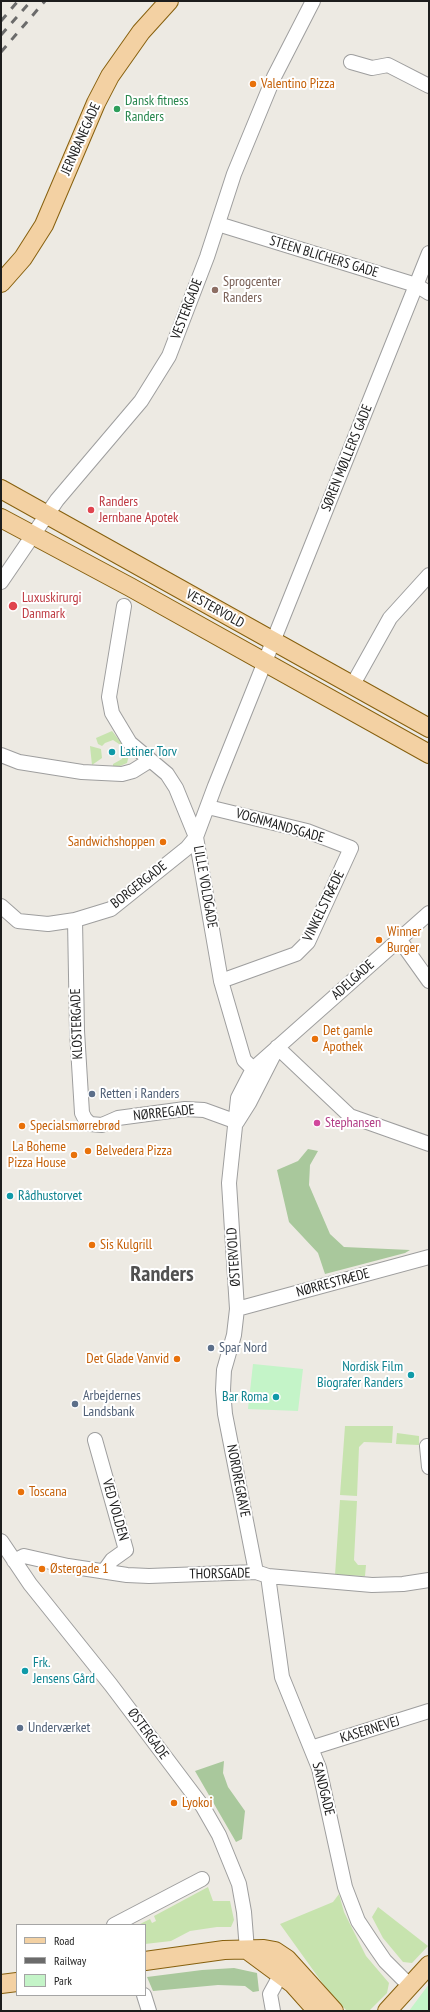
<!DOCTYPE html>
<meta charset="utf-8">
<style>
body{margin:0}
#map{position:relative;width:430px;height:2012px;overflow:hidden;background:#edeae3;font-family:"PT Sans Narrow",sans-serif}
canvas{display:block}
.frame{position:absolute;inset:0;border:2px solid #1d1d1d;pointer-events:none}
.legend{position:absolute;left:16px;top:1924px;width:130px;height:72px;box-sizing:border-box;background:#fff;border:1px solid #a5a5a5;margin:0;padding:5px 7px;list-style:none;font-size:12px;color:#1d1d1d}
.legend li{display:flex;align-items:center;gap:8px;height:20px}
.legend b{width:20px;border:1px solid #a5a5a5}
</style>
<div id="map">
<canvas width="430" height="2012"></canvas>
<div class="frame"></div>
<ul class="legend">
<li><b style="height:5px;background:#f3d1a3"></b>Road</li>
<li><b style="height:5px;background:#6b6b6b"></b>Railway</li>
<li><b style="height:11px;background:#c4f4c8"></b>Park</li>
</ul>
</div>
<script>
const ctx = document.querySelector('canvas').getContext('2d');
ctx.lineJoin = 'round';
function paint(path, color) { ctx.fillStyle = color; ctx.fill(path, 'evenodd'); }
const shape = rows => new Path2D(rows.map(r => 'M' + r).join(''));
function strokePath(path, color, width, dash) { ctx.strokeStyle = color; ctx.lineWidth = width; ctx.lineCap = dash ? 'butt' : 'round'; ctx.setLineDash(dash || []); ctx.stroke(path); }
function write(font, color, halo, rows, align = 'center') {
  ctx.font = font + ' "PT Sans Narrow",sans-serif'; ctx.lineWidth = 4; ctx.setLineDash([]); ctx.textBaseline = 'middle'; ctx.strokeStyle = halo; ctx.fillStyle = color; for (const [text, x, y, turn = 0] of rows) {
    ctx.save(); ctx.translate(x, y); ctx.rotate((+turn || 0) * Math.PI / 180); ctx.textAlign = isNaN(turn) ? turn : align; if (halo) ctx.strokeText(text, 0, 0); ctx.fillText(text, 0, 0); ctx.restore();
  }
}
paint(shape([
 [112,731,123,745,122,746,113,740,105,743,102,746,98,744,96,738],
 [90,746,101,749,102,758,92,765],
 [126,749,129,755,127,763,120,766,113,766,113,764,122,759,124,750],
 [345,1426,393,1426,392,1443,364,1442,359,1447,357,1496,340,1495],
 [397,1433,419,1436,419,1445,396,1444],
 [340,1500,357,1501,354,1560,358,1565,366,1565,365,1576,335,1575],
 [208,1887,213,1901,230,1901,234,1920,231,1927,217,1927,190,1931,171,1941,145,1944,145,1925,138,1925,150,1919,152,1923,156,1921,154,1916],
 [339,1894,344,1912,366,1956,389,1983,387,1993,369,2011,347,2011,331,1995,280,1924,333,1902],
 [378,1907,428,1946,412,1963,403,1962,383,1938,372,1917]
]), '#c7e3ae');
paint(shape([
 [308,1149,318,1151,310,1165,309,1185,330,1234,344,1247,410,1250,405,1253,325,1274,318,1253,289,1222,277,1170,298,1161],
 [224,1761,223,1773,228,1787,245,1811,242,1839,236,1842,195,1771],
 [234,1968,257,1973,259,1991,253,1992,245,1986,218,1985,153,1991,147,1977,202,1970]
]), '#a9c89c');
paint(shape([
 [253,1364,303,1369,298,1411,248,1409],
 [429,1984,429,2011,409,2011]
]), '#c4f4c8');
const minor = shape([
 [351,62,372,68,388,65,429,86],
 [218,224,416,285,429,293],
 [1,582,57,500,141,401,169,356,207,257,234,174,274,77,313,1],
 [124,606,109,697,112,713,130,743,167,774,176,788,196,837],
 [352,686,390,618,429,575],
 [1,755,19,762,82,772,122,774,133,771,149,761],
 [208,807,307,831,351,848,308,942,296,954,221,981],
 [1,906,18,921,48,924,75,920,111,909,187,848,196,837],
 [75,920,77,1031,82,1113,85,1119,90,1124,102,1125,118,1118,185,1109,204,1110,237,1122],
 [399,939,429,981],
 [277,1047,350,1116,429,1144],
 [253,1069,244,1060,221,981,196,837,215,786,429,253],
 [237,1122,249,1103,273,1056],
 [237,1309,429,1257],
 [95,1440,126,1550,112,1560,104,1571],
 [427,1446,429,1467],
 [1,1541,30,1584,111,1685,203,1807,219,1835,239,1884,244,1912,247,1950],
 [14,1561,24,1556,68,1566,127,1575,149,1576,256,1572,268,1576,372,1585,403,1584,429,1580],
 [256,1572,225,1414,223,1390,224,1370,234,1335,237,1309,229,1183,238,1098,253,1069,429,913],
 [268,1576,282,1677,319,1768,345,1887,358,1921,376,1948,385,1961,410,1986],
 [311,1748,429,1711],
 [114,1925,202,1879],
 [144,1995,149,2011],
 [273,2011,270,1994,281,1974]
]);
const major = shape([
 [1,283,23,258,44,225,96,103,110,76,141,32,169,1],
 [1,489,429,728],
 [1,518,130,587,429,754],
 [247,1950,293,1984,317,2011],
 [145,1961,224,1950,264,1949,275,1951,287,1959,334,2011],
 [1,1984,17,1982],
 [387,2011,429,1965]
]);
strokePath(minor, '#9e9e9e', 16);
strokePath(major, '#87600e', 20);
strokePath(minor, '#fff', 14);
strokePath(major, '#f3d1a3', 18);
strokePath(shape([
 [1,21,18,1],
 [1,35,31,1],
 [1,52,45,1]
]), '#6b6b6b', 3, [8, 8]);
for (const [x, y, r, color] of [
 [253,84,4,"#e8710a"],
 [117,109,4,"#2e9e5b"],
 [215,290,4,"#8d6e63"],
 [91,510,4,"#e0444e"],
 [13,606,5,"#e0444e"],
 [112,752,4,"#0f9aa8"],
 [163,842,4,"#e8710a"],
 [379,940,4,"#e8710a"],
 [315,1039,4,"#e8710a"],
 [92,1094,4,"#5c6f8a"],
 [317,1123,4,"#d1479c"],
 [22,1126,4,"#e8710a"],
 [88,1151,4,"#e8710a"],
 [74,1155,4,"#e8710a"],
 [10,1196,4,"#0f9aa8"],
 [92,1245,4,"#e8710a"],
 [211,1348,4,"#5c6f8a"],
 [177,1359,4,"#e8710a"],
 [411,1375,4,"#0f9aa8"],
 [276,1397,4,"#0f9aa8"],
 [75,1404,4,"#5c6f8a"],
 [21,1492,4,"#e8710a"],
 [42,1569,4,"#e8710a"],
 [25,1671,4,"#0f9aa8"],
 [20,1728,4,"#5c6f8a"],
 [174,1803,4,"#e8710a"]
]) { const dot = new Path2D(); dot.arc(x, y, r, 0, 2 * Math.PI); ctx.fillStyle = color; ctx.fill(dot); strokePath(dot, '#fff', 1.5); }
write('14px', '#c56008', '#fff', [
 ["Valentino Pizza",261,84],
 ["Sandwichshoppen",155,842,"right"],
 ["Winner",387,932],
 ["Burger",387,948],
 ["Det gamle",323,1031],
 ["Apothek",323,1047],
 ["Specialsmørrebrød",30,1126],
 ["La Boheme",66,1147,"right"],
 ["Pizza House",66,1163,"right"],
 ["Belvedera Pizza",96,1151],
 ["Sis Kulgrill",100,1245],
 ["Det Glade Vanvid",169,1359,"right"],
 ["Toscana",29,1492],
 ["Østergade 1",50,1569],
 ["Lyokoi",182,1803]
], 'left');
write('14px', '#27864d', '#fff', [
 ["Dansk fitness",125,101],
 ["Randers",125,117]
], 'left');
write('14px', '#1d1d1d', '#fff', [
 ["JERNBANEGADE",81,139,-66],
 ["STEEN BLICHERS GADE",324,257,17],
 ["VESTERGADE",187,309,-69],
 ["SØREN MØLLERS GADE",347,458,-68],
 ["VESTERVOLD",215,609,29],
 ["VOGNMANDSGADE",280,826,16],
 ["BORGERGADE",139,885,-38],
 ["LILLE VOLDGADE",205,887,80],
 ["VINKELSTRÆDE",324,906,-64],
 ["ADELGADE",353,980,-42],
 ["KLOSTERGADE",77,1024,-92],
 ["NØRREGADE",164,1113,-6],
 ["ØSTERVOLD",234,1257,-94],
 ["NØRRESTRÆDE",333,1283,-15],
 ["NORDREGRAVE",238,1481,79],
 ["VED VOLDEN",115,1510,74],
 ["THORSGADE",220,1574,-1],
 ["KASERNEVEJ",370,1730,-17],
 ["ØSTERGADE",148,1734,54],
 ["SANDGADE",323,1789,76]
]);
write('14px', '#785e54', '#fff', [
 ["Sprogcenter",223,282],
 ["Randers",223,298]
], 'left');
write('14px', '#be3a42', '#fff', [
 ["Randers",99,502],
 ["Jernbane Apotek",99,518],
 ["Luxuskirurgi",22,598],
 ["Danmark",22,614]
], 'left');
write('14px', '#0d838f', '#fff', [
 ["Latiner Torv",120,752],
 ["Rådhustorvet",18,1196],
 ["Nordisk Film",403,1367,"right"],
 ["Biografer Randers",403,1383,"right"],
 ["Bar Roma",268,1397,"right"],
 ["Frk.",33,1663],
 ["Jensens Gård",33,1679]
], 'left');
write('14px', '#4e5e75', '#fff', [
 ["Retten i Randers",100,1094],
 ["Spar Nord",219,1348],
 ["Arbejdernes",83,1396],
 ["Landsbank",83,1412],
 ["Underværket",28,1728]
], 'left');
write('14px', '#b23c85', '#fff', [
 ["Stephansen",325,1123]
], 'left');
write('bold 22px', '#505050', '#fff', [
 ["Randers",162,1275]
]);
</script>
